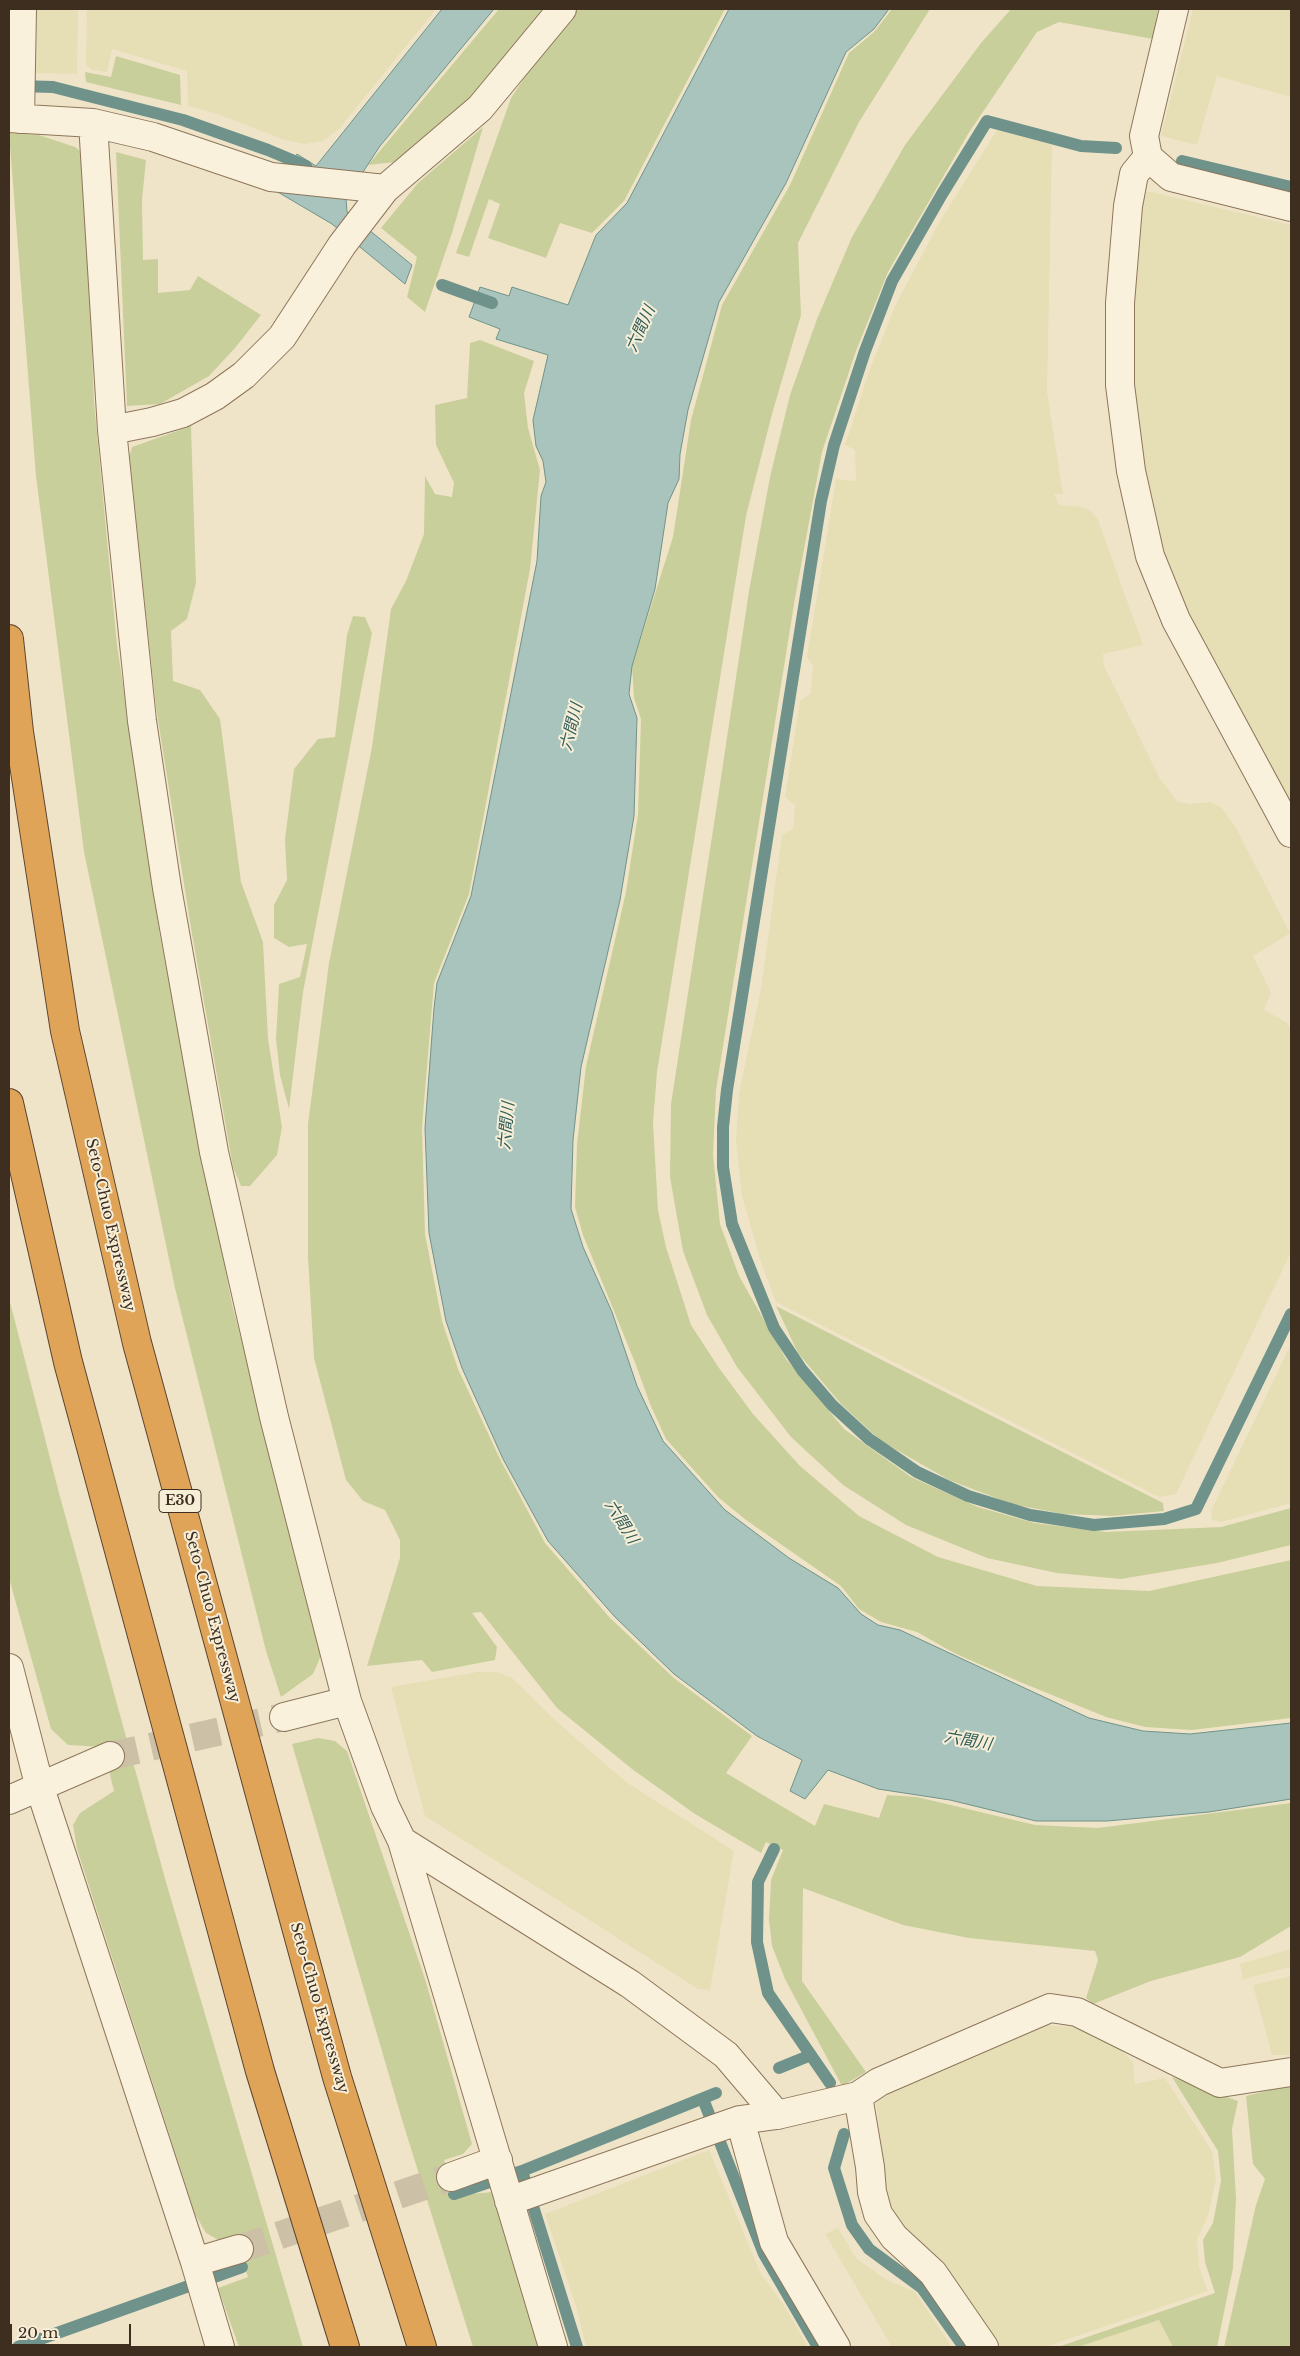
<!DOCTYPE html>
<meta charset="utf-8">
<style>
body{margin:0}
#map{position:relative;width:1300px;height:2356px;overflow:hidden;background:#f0e4c8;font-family:"Libre Baskerville",serif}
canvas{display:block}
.frame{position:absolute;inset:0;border:10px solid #3d2e20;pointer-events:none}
.scale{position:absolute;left:10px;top:2324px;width:121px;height:22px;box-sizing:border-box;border:2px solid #3d2e20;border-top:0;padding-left:6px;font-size:15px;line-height:18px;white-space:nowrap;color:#3d2e20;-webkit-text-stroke:4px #f7eed8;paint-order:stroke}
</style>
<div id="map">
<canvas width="1300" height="2356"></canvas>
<div class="frame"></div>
<div class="scale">20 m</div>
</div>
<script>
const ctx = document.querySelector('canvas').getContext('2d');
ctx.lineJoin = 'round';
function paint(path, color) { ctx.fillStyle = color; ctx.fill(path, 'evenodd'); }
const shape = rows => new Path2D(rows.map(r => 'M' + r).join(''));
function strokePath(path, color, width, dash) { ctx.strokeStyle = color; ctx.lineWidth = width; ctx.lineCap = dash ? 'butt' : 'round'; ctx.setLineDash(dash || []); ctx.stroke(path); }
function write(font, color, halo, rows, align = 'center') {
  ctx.font = font + ' "Libre Baskerville","Noto Sans JP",serif'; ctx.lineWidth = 4; ctx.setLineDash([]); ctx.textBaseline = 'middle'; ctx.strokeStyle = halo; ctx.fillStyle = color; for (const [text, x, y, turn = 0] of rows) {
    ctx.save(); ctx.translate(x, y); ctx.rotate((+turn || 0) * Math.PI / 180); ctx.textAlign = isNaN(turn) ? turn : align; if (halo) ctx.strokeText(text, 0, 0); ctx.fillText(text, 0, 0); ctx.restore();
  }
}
paint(shape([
 [35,9,78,9,77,74,33,73],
 [87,9,436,9,339,129,323,141,305,144,285,140,217,114,188,106,187,71,112,49,107,72,92,70,86,65],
 [1193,9,1291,9,1291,97,1217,76,1197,145,1161,136],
 [997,130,1052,145,1047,392,1063,494,1054,494,1059,505,1082,507,1091,511,1098,520,1143,645,1103,654,1104,666,1160,779,1178,802,1190,804,1210,802,1222,808,1236,828,1290,933,1253,956,1271,993,1264,1010,1286,1022,1291,1029,1291,1252,1176,1494,1159,1497,776,1302,760,1259,742,1196,736,1142,739,1093,761,989,782,835,793,829,795,805,785,797,800,701,811,693,813,666,807,657,836,479,856,481,855,450,845,445,870,369,896,304,940,221],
 [1147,191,1291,225,1291,811,1174,596,1147,502,1132,408,1129,305,1139,205],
 [1291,1344,1291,1503,1221,1522,1212,1520,1211,1511],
 [477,1672,496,1672,512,1678,556,1721,626,1782,734,1851,710,1990,698,1989,425,1816,391,1687],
 [1291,1949,1291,1967,1243,1979,1240,1964],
 [1291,1976,1291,2055,1272,2055,1253,1985],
 [1041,2025,1077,2027,1113,2042,1133,2062,1135,2084,1165,2078,1212,2151,1216,2179,1208,2216,1197,2239,1199,2267,1208,2291,1045,2347,996,2347,890,2215,876,2103,883,2095],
 [709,2150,761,2274,784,2305,808,2347,586,2347,577,2309,545,2214],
 [838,2228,856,2258,885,2279,915,2292,952,2347,892,2347,825,2234],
 [1159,2320,1173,2347,1078,2347]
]), '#e6deb5');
paint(shape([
 [499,9,547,9,487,82,435,133,396,162,368,165],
 [579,9,725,9,624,201,592,233,560,223,546,258,488,238,500,204,489,199,469,257,456,253,511,98,548,42],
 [892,9,930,9,859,122,798,243,801,315,772,414,746,516,657,1072,653,1123,658,1210,666,1247,691,1325,719,1368,753,1414,800,1466,859,1516,938,1557,1037,1586,1149,1591,1291,1560,1291,1718,1192,1730,1145,1727,1106,1717,1020,1682,954,1653,917,1632,881,1622,859,1609,841,1586,746,1520,719,1498,666,1439,650,1404,636,1365,583,1235,575,1207,577,1144,586,1066,626,892,638,814,641,719,634,698,632,666,673,537,691,420,722,305,790,185,849,53,874,32],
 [1011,9,1158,9,1153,39,1059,22,1037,32,968,134,888,272,856,351,822,452,795,598,716,1090,713,1155,720,1224,739,1276,786,1359,844,1429,911,1477,978,1507,1034,1523,1106,1532,1221,1527,1291,1508,1291,1545,1217,1563,1121,1579,1057,1573,987,1558,906,1525,843,1485,791,1437,737,1367,707,1315,683,1251,670,1177,671,1104,717,804,749,591,770,477,790,395,817,319,852,237,905,145,981,43],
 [116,56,180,75,181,105,86,82,85,72,111,77],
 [483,127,452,233,425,312,407,297,417,257,381,228,418,183],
 [9,133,39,135,75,147,84,154,94,402,117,645,160,936,232,1304,322,1653,313,1674,281,1697,266,1651,175,1288,84,852,36,476],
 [116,152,146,160,142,200,143,260,158,259,158,293,190,290,198,276,261,315,235,348,209,376,160,404,127,406],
 [480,340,534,361,524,393,528,428,540,470,530,569,469,894,434,983,422,1127,425,1234,442,1321,458,1369,500,1459,545,1543,610,1618,675,1679,752,1736,726,1773,815,1826,824,1804,879,1818,887,1795,917,1797,1035,1825,1098,1828,1291,1803,1291,1926,1240,1957,1151,1981,1093,2004,1086,1998,1098,1960,1095,1951,969,1938,903,1925,803,1888,802,1981,866,2072,842,2086,785,1979,772,1946,769,1920,771,1880,783,1850,766,1842,761,1853,695,1814,632,1769,557,1708,481,1612,472,1613,497,1647,495,1660,432,1672,422,1660,367,1666,400,1558,400,1540,385,1510,363,1501,346,1480,314,1358,308,1257,308,1124,329,963,372,747,391,609,406,581,424,534,425,476,435,494,452,497,454,483,436,445,435,405,467,398,470,343],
 [191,426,196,583,187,619,171,631,173,681,200,690,220,719,241,882,263,942,268,1039,282,1127,277,1155,250,1186,241,1186,233,1167,191,928,156,707,129,457,132,447],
 [353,616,365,617,372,633,303,992,289,1109,280,1075,276,1039,279,984,300,977,307,944,289,947,274,938,274,905,287,880,285,839,294,769,318,739,335,737,347,635],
 [9,1298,59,1493,166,1882,303,2347,239,2347,218,2288,248,2277,235,2239,220,2241,206,2233,195,2214,77,1849,73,1825,80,1813,114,1791,103,1747,68,1745,51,1729,9,1578],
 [776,1306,1163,1503,1164,1511,1113,1516,1063,1514,1012,1504,949,1480,881,1441,841,1404,798,1353],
 [318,1738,335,1741,347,1751,426,1982,472,2144,463,2154,444,2160,458,2199,471,2194,493,2192,540,2347,473,2347,403,2123,292,1744],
 [1172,2077,1238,2101,1232,2129,1236,2198,1233,2268,1217,2347,1173,2347,1159,2320,1078,2347,1058,2347,1215,2293,1205,2262,1203,2240,1213,2223,1221,2181,1218,2151],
 [1291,2085,1291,2347,1224,2347,1256,2205,1265,2179,1253,2164,1246,2096]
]), '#c9cf9b');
const water = shape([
 [442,9,494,9,380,146,346,198,347,212,412,265,405,284,332,224,271,188,297,154,316,166,442,9],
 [729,9,889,9,874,29,846,52,786,183,719,302,688,410,680,454,679,479,668,503,655,589,632,666,629,694,637,718,634,816,620,900,581,1067,573,1140,571,1209,583,1247,612,1312,637,1386,663,1441,725,1510,789,1558,838,1588,861,1614,878,1625,900,1630,1089,1718,1143,1731,1190,1734,1291,1723,1291,1799,1209,1812,1107,1821,1036,1821,950,1800,878,1789,828,1770,805,1799,790,1791,802,1760,757,1736,674,1674,615,1617,548,1541,503,1459,462,1368,446,1321,429,1233,425,1128,434,1008,437,983,471,896,537,561,541,496,546,482,543,461,536,446,533,420,548,355,496,339,500,329,469,317,480,287,509,296,512,287,568,305,596,235,627,203,729,9]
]);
paint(water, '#a9c4bc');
strokePath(water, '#6f938a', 1);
strokePath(shape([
 [19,86,53,87,183,120,268,150,306,166],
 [1116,148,1081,146,987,121,942,194,892,281,865,351,834,445,821,501,727,1090,723,1127,723,1167,732,1224,774,1328,802,1370,832,1405,869,1439,917,1472,968,1496,1030,1515,1094,1525,1164,1519,1196,1509,1291,1314],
 [1182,161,1291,187],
 [442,285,492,303],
 [774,1849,758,1882,757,1942,768,1993,830,2083],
 [779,2068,811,2055],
 [703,2099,764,2254,818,2347],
 [844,2134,834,2168,852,2225,869,2249,922,2288,964,2347],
 [522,2171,577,2347],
 [454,2194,522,2171,716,2093],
 [18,2347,242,2267]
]), '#6f938a', 12);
strokePath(shape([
 [110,1756,284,1717],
 [239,2249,451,2177]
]), '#ccc0a6', 28, [28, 14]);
const minor = shape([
 [1174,9,1144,136,1148,157,1171,177,1291,207],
 [9,118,93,123,153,137,271,177,385,189],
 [20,119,22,9],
 [93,123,112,430,142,721,167,888,214,1152,274,1417,347,1701,385,1806,402,1841,553,2347],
 [1148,157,1134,174,1128,206,1120,303,1120,385,1131,471,1150,556,1176,620,1291,833],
 [112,430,152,422,183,413,215,396,244,375,282,337,342,245,385,189,480,108,562,9],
 [9,1668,40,1788,195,2262,220,2347],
 [284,1717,347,1701],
 [9,1800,110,1756],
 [402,1841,630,1984,726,2055,777,2115],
 [858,2096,870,2167,872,2192,878,2214,894,2237,933,2273,984,2347],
 [740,2120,777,2115,858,2096,879,2082,1050,2008,1077,2012,1220,2083,1291,2072],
 [451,2177,498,2160],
 [509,2201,740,2120,774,2242,836,2347],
 [195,2262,239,2249]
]);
const highway = shape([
 [9,639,19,732,65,1031,137,1343,337,2077,422,2347],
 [9,1103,68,1362,260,2071,345,2347]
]);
strokePath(minor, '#8d765c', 30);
strokePath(highway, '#5b4430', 30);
strokePath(minor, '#faf1dc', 28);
strokePath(highway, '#e0a458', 28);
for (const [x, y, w] of [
 [180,1501,42]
]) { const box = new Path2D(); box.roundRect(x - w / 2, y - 11.5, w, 23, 4); ctx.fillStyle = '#f7eed8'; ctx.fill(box); strokePath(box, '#3d2e20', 1); }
write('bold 14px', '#3d2e20', null, [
 ["E30",180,1501]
]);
write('15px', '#3d2e20', '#f7eed8', [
 ["Seto-Chuo Expressway",110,1225,77],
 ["Seto-Chuo Expressway",212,1617,75],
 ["Seto-Chuo Expressway",319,2008,74]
]);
write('italic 16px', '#2f5d5a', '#f7eed8', [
 ["六間川",641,329,-66],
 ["六間川",572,727,-76],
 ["六間川",507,1126,-85],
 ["六間川",621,1522,58],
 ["六間川",968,1741,10]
]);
</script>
